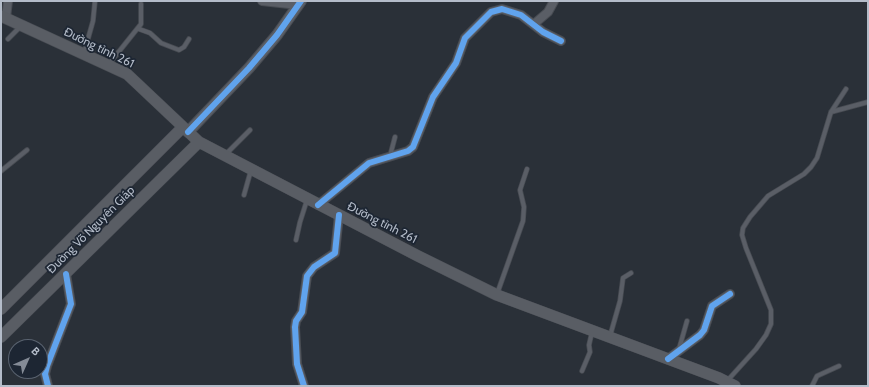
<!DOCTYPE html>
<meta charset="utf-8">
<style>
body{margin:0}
#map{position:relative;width:869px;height:387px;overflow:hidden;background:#2a3038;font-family:Cabin,sans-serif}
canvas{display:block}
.frame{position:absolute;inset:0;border:2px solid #b4bcc9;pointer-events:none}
.north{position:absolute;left:8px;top:339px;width:40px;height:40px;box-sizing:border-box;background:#1d2633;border:1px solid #59626f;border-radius:50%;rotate:45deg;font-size:11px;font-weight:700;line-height:16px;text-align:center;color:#b4bcc9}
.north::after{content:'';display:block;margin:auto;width:14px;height:18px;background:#848b96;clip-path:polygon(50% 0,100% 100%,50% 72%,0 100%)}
</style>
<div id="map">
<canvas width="869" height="387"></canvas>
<div class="frame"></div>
<div class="north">B</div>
</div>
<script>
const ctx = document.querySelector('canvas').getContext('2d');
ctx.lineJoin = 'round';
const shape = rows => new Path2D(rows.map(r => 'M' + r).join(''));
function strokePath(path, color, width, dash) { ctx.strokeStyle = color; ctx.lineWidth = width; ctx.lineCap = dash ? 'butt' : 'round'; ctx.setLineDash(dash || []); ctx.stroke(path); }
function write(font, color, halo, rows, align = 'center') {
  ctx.font = font + ' Cabin,sans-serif'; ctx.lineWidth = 3.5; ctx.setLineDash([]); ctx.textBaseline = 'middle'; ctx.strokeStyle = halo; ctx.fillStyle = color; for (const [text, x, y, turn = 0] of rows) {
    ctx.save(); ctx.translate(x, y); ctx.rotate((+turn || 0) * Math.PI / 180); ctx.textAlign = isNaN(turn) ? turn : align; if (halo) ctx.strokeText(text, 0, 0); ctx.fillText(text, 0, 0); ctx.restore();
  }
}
const service = shape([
 [139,29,150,33,161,43,179,50,184,47,189,39],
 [8,39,21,26],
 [84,53,93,21,95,1],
 [109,64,141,24,141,4],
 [831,112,868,102],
 [225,155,250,130],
 [390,156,395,137],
 [1,171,27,150],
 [244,195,251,170],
 [296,240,300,222,307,200],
 [497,294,523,221,524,207,520,190,527,169],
 [610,336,620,301,623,278,631,273],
 [679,349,687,321],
 [582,371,590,352,589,345,592,332],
 [727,381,756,349,766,335,771,324,771,310,746,248,742,235,743,228,750,217,768,196,804,174,811,167,817,158,831,112,846,89],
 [812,386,817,376,839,366]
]);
const minor = shape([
 [262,1,298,5],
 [6,18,8,1],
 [534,24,548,12,554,1],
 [318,205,369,163,408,151,413,147,433,97,456,63,465,38,491,12,502,9,521,15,543,32,561,41],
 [668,359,700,335,704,330,712,306,730,294],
 [48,386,45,374,47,366,71,304,66,274],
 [304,386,297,364,295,327,296,321,302,312,307,276,314,267,335,253,339,215]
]);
const tertiary = shape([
 [188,132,249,68,277,35,301,1]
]);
const secondary = shape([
 [1,16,127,74,199,142,418,256,497,295,719,378,735,386],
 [1,309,183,127],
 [1,337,199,142]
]);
strokePath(service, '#484c53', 5.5);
strokePath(minor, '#484c53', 10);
strokePath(tertiary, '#484c53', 12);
strokePath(secondary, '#484c53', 12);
strokePath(service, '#5a5e66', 4);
strokePath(minor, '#5a5e66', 8);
strokePath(tertiary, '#5a5e66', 10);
strokePath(secondary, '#595d64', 11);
strokePath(shape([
 [188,132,249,68,277,35,301,1],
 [318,205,369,163,408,151,413,147,433,97,456,63,465,38,491,12,502,9,521,15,543,32,561,41],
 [668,359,700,335,704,330,712,306,730,294],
 [48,386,45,374,47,366,71,304,66,274],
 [304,386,297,364,295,327,296,321,302,312,307,276,314,267,335,253,339,215]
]), '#60a3ed', 6);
write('12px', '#b4bcc9', '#1d2633', [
 ["Đường tỉnh 261",99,48,26],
 ["Đường tỉnh 261",382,223,27],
 ["Đường Võ Nguyên Giáp",91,230,-45]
]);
</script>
